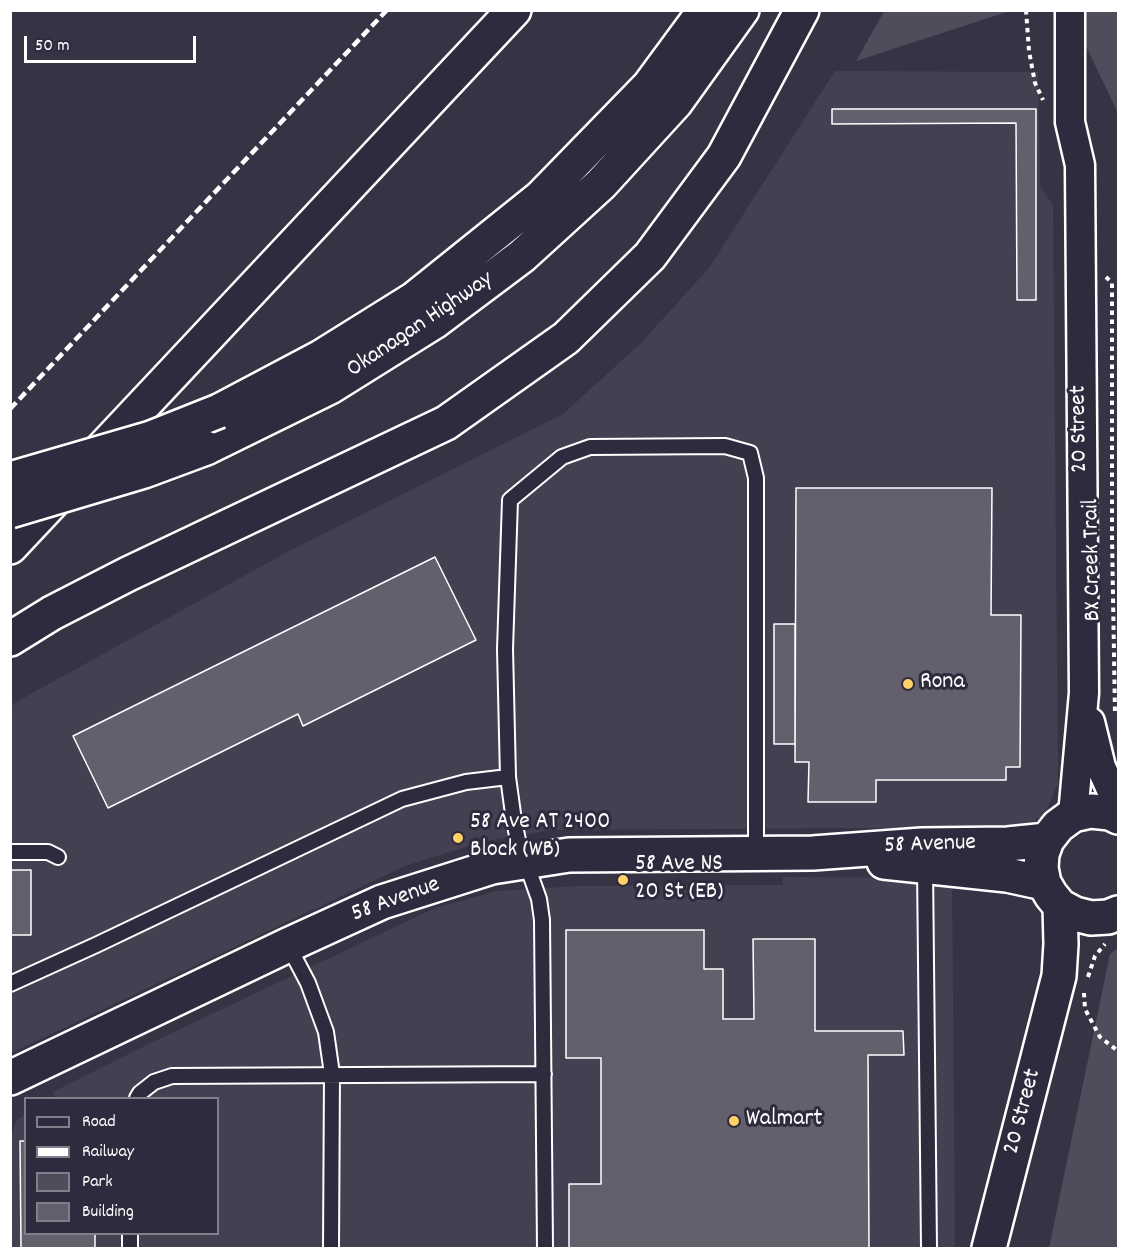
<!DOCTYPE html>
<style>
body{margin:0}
#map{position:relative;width:1129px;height:1259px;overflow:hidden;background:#373345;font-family:Dekko,sans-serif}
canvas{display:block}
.frame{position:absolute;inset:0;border:12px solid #fff;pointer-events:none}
.legend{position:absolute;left:24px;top:1097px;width:195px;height:138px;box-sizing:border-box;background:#2f2a3d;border:2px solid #827f8b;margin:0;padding:8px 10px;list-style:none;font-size:18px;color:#fff}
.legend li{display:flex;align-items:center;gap:12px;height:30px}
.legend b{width:30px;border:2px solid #827f8b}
.scale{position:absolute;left:24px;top:36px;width:172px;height:27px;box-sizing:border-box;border:3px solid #fff;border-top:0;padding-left:8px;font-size:18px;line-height:21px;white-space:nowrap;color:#fff;-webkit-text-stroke:4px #2f2a3d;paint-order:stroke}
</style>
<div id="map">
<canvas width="1129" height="1259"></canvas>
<div class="frame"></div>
<ul class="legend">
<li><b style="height:8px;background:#2f2a3d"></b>Road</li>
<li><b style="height:8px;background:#fff"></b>Railway</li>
<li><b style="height:16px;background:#514c5c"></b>Park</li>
<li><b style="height:16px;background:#635f6d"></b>Building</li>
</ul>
<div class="scale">50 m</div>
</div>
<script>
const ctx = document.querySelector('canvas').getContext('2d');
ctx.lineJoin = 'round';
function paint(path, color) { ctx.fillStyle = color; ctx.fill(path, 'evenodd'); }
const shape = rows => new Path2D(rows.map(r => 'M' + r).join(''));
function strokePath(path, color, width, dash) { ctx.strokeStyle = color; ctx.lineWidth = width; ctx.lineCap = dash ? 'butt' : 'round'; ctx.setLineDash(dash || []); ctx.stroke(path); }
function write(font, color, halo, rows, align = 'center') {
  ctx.font = font + ' Dekko,sans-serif'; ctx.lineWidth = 6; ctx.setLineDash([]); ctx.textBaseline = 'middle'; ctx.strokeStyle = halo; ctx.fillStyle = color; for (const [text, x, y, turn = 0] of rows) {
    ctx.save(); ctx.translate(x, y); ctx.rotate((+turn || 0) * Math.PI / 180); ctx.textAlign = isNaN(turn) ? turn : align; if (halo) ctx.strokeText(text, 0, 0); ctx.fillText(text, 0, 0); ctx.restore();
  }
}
paint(shape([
 [835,71,1038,72,1040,186,1053,206,1058,784,1044,815,1024,827,551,830,485,841,405,866,11,1053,11,705,289,551,563,414,640,344,709,268],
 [783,877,952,878,955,1248,11,1248,11,1139,16,1121,25,1114,26,1234,218,1234,218,1098,55,1098,53,1092,155,1041,435,908,497,891,579,886,783,885]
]), '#444051');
paint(shape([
 [885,10,1010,10,1010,11,856,61],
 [1069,11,1118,11,1118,113],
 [1118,948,1118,1248,1049,1248,1110,954]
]), '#514c5c');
const building = shape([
 [832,109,1036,109,1036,300,1017,300,1016,123,832,124,832,109],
 [796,488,992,488,991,615,1021,615,1020,767,1006,767,1006,780,876,780,876,802,808,802,809,762,795,762,796,488],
 [435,557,476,640,303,726,298,714,108,808,73,736,435,557],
 [774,624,795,624,795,744,774,744,774,624],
 [10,870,31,870,31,935,10,935,10,870],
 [566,930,704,930,704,969,723,969,723,1019,754,1019,753,939,815,939,815,1031,903,1031,904,1055,868,1055,869,1248,569,1248,569,1184,601,1184,601,1058,566,1058,566,930],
 [20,1141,26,1141,26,1234,95,1234,95,1248,21,1248,20,1141]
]);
paint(building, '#635f6d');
strokePath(building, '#fff', 1.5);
const lane = shape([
 [10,852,48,852,58,857],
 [925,867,929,1248],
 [288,945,308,983,326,1032,332,1074,331,1248],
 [10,984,96,945,402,799,466,782,508,777],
 [137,1098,140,1093,154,1082,172,1076,544,1074],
 [130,1248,130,1234],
 [545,1248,542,920,539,899,518,840,514,821,508,777,505,649,510,500,562,457,590,447,725,446,750,453,756,478,756,854]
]);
const street = shape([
 [1070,10,1070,122,1080,165,1084,693,1073,815],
 [1090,722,1101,767,1118,805]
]);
const secondary = shape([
 [1118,817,1110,813,1091,811,1073,815,1058,826,1047,840,1042,854,1041,868,1044,883,1051,895,1060,906,1075,914,1091,918,1108,917,1118,913],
 [884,862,1007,875,1044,883],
 [10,1078,288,945,382,902,492,867,569,855,813,853,922,845,1008,844,1047,840],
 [989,1248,1059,976,1061,944,1060,906]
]);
const highway = shape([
 [219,411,321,357,414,299,541,197,649,86,705,10],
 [206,448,330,387,434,322,522,256,601,184,676,102,742,10],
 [10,547,514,10],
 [10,639,52,613,128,574,446,423,566,338,650,256,724,156,802,10]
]);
strokePath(lane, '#fff', 18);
strokePath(street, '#fff', 33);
strokePath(secondary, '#fff', 38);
strokePath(highway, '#fff', 38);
strokePath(shape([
 [1026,10,1029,51,1035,83,1043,100],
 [1106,277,1112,283,1112,536,1115,714],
 [1088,977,1095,956,1105,944],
 [1084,993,1085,1009,1100,1037,1118,1051]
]), '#fff', 4, [4.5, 4.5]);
strokePath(lane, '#2f2a3d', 14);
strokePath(street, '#2f2a3d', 28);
strokePath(secondary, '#2f2a3d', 33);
strokePath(highway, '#2f2a3d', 33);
strokePath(shape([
 [10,409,387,10]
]), '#fff', 4.5, [9, 4.5]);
const highwayBridge = shape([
 [10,479,151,438,219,411],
 [10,511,144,471,206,448]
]);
strokePath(highwayBridge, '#fff', 38, []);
strokePath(highwayBridge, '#2f2a3d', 33);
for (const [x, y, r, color] of [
 [908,684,6,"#ffd166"],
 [458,838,6,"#ffd166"],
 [623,880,6,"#ffd166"],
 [734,1121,6,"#ffd166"]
]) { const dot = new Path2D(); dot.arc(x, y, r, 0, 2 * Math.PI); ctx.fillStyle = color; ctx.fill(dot); strokePath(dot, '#2f2a3d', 2); }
write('24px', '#fff', '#2f2a3d', [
 ["Okanagan Highway",421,326,-34],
 ["20 Street",1081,429,-91],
 ["BX Creek Trail",1094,560,-91],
 ["58 Avenue",930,846,-2],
 ["58 Avenue",396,901,-20],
 ["20 Street",1024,1112,-75]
]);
write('24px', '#fff', '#2f2a3d', [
 ["Rona",920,684],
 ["58 Ave AT 2400",470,824],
 ["Block (WB)",470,852],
 ["58 Ave NS",635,866],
 ["20 St (EB)",635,894],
 ["Walmart",746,1121]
], 'left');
</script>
